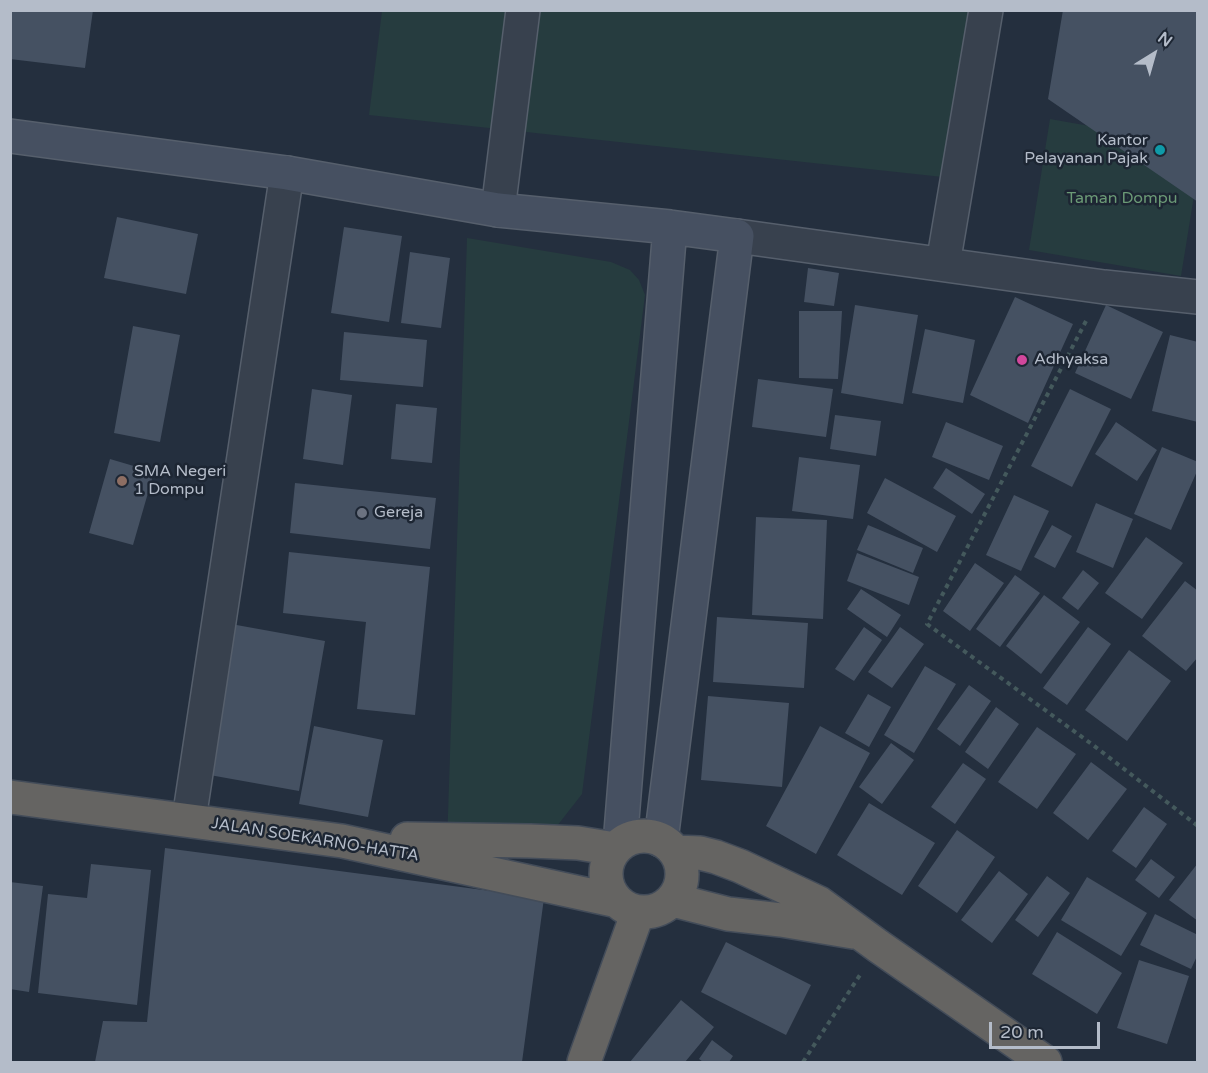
<!DOCTYPE html>
<style>
body{margin:0}
#map{position:relative;width:1208px;height:1073px;overflow:hidden;background:#242f3e;font-family:"Varela Round",sans-serif}
canvas{display:block}
.frame{position:absolute;inset:0;border:12px solid #b4bcc9;pointer-events:none}
.north{position:absolute;left:1124px;top:24px;width:60px;height:60px;-webkit-text-stroke:4px #1d2633;paint-order:stroke;rotate:37deg;font-size:16px;font-weight:700;line-height:24px;text-align:center;color:#b4bcc9}
.north::after{content:'';display:block;margin:auto;width:21px;height:27px;background:#b4bcc9;clip-path:polygon(50% 0,100% 100%,50% 72%,0 100%)}
.scale{position:absolute;left:989px;top:1022px;width:111px;height:27px;box-sizing:border-box;border:3px solid #b4bcc9;border-top:0;padding-left:8px;font-size:18px;line-height:21px;white-space:nowrap;color:#b4bcc9;-webkit-text-stroke:4px #1d2633;paint-order:stroke}
</style>
<div id="map">
<canvas width="1208" height="1073"></canvas>
<div class="frame"></div>
<div class="north">N</div>
<div class="scale">20 m</div>
</div>
<script>
const ctx = document.querySelector('canvas').getContext('2d');
ctx.lineJoin = 'round';
function paint(path, color) { ctx.fillStyle = color; ctx.fill(path, 'evenodd'); }
const shape = rows => new Path2D(rows.map(r => 'M' + r).join(''));
function strokePath(path, color, width, dash) { ctx.strokeStyle = color; ctx.lineWidth = width; ctx.lineCap = dash ? 'butt' : 'round'; ctx.setLineDash(dash || []); ctx.stroke(path); }
function write(font, color, halo, rows, align = 'center') {
  ctx.font = font + ' "Varela Round",sans-serif'; ctx.lineWidth = 5; ctx.setLineDash([]); ctx.textBaseline = 'middle'; ctx.strokeStyle = halo; ctx.fillStyle = color; for (const [text, x, y, turn = 0] of rows) {
    ctx.save(); ctx.translate(x, y); ctx.rotate((+turn || 0) * Math.PI / 180); ctx.textAlign = isNaN(turn) ? turn : align; if (halo) ctx.strokeText(text, 0, 0); ctx.fillText(text, 0, 0); ctx.restore();
  }
}
paint(shape([
 [382,11,971,11,952,178,369,115],
 [1050,119,1197,145,1197,177,1181,276,1029,250],
 [467,238,611,262,630,270,639,280,645,295,582,794,550,835,447,845]
]), '#263c3f');
paint(shape([
 [10,10,93,10,85,68,10,59],
 [1063,10,1198,10,1198,202,1048,99],
 [117,217,198,234,186,294,104,278],
 [344,227,402,236,389,322,331,313],
 [410,252,450,258,441,328,401,323],
 [808,268,839,273,834,306,804,302],
 [1015,297,1073,324,1028,423,970,395],
 [855,305,918,315,903,404,841,393],
 [1106,305,1163,332,1131,399,1075,373],
 [799,311,842,311,838,379,799,378],
 [133,326,180,335,160,442,114,433],
 [925,329,975,340,963,403,912,393],
 [344,332,427,340,423,387,340,380],
 [1170,335,1198,342,1198,422,1152,411],
 [758,379,833,389,826,437,752,427],
 [312,389,352,395,343,465,303,459],
 [1070,389,1111,409,1072,487,1031,466],
 [396,404,437,408,432,463,391,459],
 [835,415,881,421,876,456,830,449],
 [946,422,1003,446,989,480,932,457],
 [1116,422,1157,450,1137,481,1095,454],
 [1162,447,1198,462,1198,469,1171,530,1134,514],
 [799,457,860,465,853,519,792,511],
 [110,459,154,472,133,545,89,533],
 [946,468,985,494,972,514,933,488],
 [885,478,956,516,937,552,867,513],
 [295,483,436,498,430,549,290,533],
 [1014,495,1049,511,1021,571,986,555],
 [1096,503,1133,519,1113,568,1076,552],
 [756,517,827,520,823,619,752,615],
 [868,525,923,548,913,573,857,550],
 [1052,525,1072,536,1055,568,1034,557],
 [1146,537,1183,563,1142,619,1105,593],
 [289,552,430,567,415,715,357,709,366,622,283,613],
 [857,553,919,577,909,605,847,581],
 [975,563,1004,583,970,631,943,611],
 [1083,570,1099,583,1078,610,1062,598],
 [1015,575,1040,593,1000,647,976,629],
 [1185,581,1198,591,1198,657,1186,671,1142,636],
 [861,589,901,615,887,637,847,609],
 [1044,595,1080,622,1041,674,1006,646],
 [717,617,808,623,804,688,713,682],
 [231,624,325,641,299,791,204,774],
 [864,627,882,640,854,681,835,669],
 [900,627,924,644,892,688,868,672],
 [1088,627,1111,644,1067,705,1043,688],
 [1129,650,1171,681,1127,741,1085,710],
 [925,666,956,684,914,753,884,735],
 [969,685,991,701,960,746,937,729],
 [868,694,891,707,869,747,845,733],
 [708,696,789,703,782,787,701,780],
 [996,707,1019,724,988,769,965,752],
 [314,726,383,740,368,817,299,804],
 [820,726,870,753,816,854,766,826],
 [1037,727,1076,754,1037,809,998,782],
 [891,743,914,760,882,804,859,787],
 [1091,762,1127,789,1088,840,1053,813],
 [963,763,986,779,955,824,931,807],
 [869,803,935,843,902,895,837,855],
 [1144,807,1167,824,1136,868,1112,851],
 [957,830,995,857,957,913,918,886],
 [165,848,544,898,522,1062,95,1062,103,1021,147,1022],
 [1151,859,1175,877,1159,898,1135,880],
 [1198,863,1198,921,1169,900],
 [91,864,151,870,137,1005,38,993,48,894,87,898],
 [999,871,1028,894,992,943,961,920],
 [1047,876,1070,893,1038,937,1015,920],
 [1087,877,1147,913,1121,956,1061,920],
 [10,882,43,886,29,992,10,989],
 [1155,914,1198,935,1198,954,1191,969,1140,945],
 [1057,932,1122,973,1097,1014,1032,974],
 [726,942,811,985,786,1035,701,992],
 [1139,960,1189,976,1167,1044,1117,1028],
 [681,1000,714,1027,685,1062,630,1062],
 [712,1040,733,1056,729,1062,703,1062,699,1059]
]), '#455162');
const minor = shape([
 [498,210,523,10],
 [737,236,1104,287,1198,297],
 [943,264,986,10],
 [189,819,287,173]
]);
const secondary = shape([
 [10,136,287,173,498,210,670,227,737,236,661,840],
 [620,844,670,227]
]);
const trunk = shape([
 [10,797,342,841,617,901],
 '606 874a38 38 0 1 1 76 0a38 38 0 1 1-76 0Z',
 [407,839,530,841,578,843,615,849],
 [675,852,700,853,716,857,740,866,819,903,878,946,1045,1062],
 [673,900,728,914,781,920,853,932],
 [584,1062,638,912]
]);
strokePath(minor, '#565f6c', 36);
strokePath(secondary, '#565f6c', 36);
strokePath(trunk, '#434c59', 36);
strokePath(shape([
 [1086,321,927,624,1093,745,1198,826],
 [803,1062,860,975]
]), '#44595c', 4, [4.5, 4.5]);
strokePath(minor, '#38414e', 33);
strokePath(secondary, '#465061', 33);
strokePath(trunk, '#656462', 33);
for (const [x, y, r, color] of [
 [1160,150,6,"#0f9aa8"],
 [1022,360,6,"#d1479c"],
 [122,481,6,"#8d6e63"],
 [362,513,6,"#6b7280"]
]) { const dot = new Path2D(); dot.arc(x, y, r, 0, 2 * Math.PI); ctx.fillStyle = color; ctx.fill(dot); strokePath(dot, '#1d2633', 2); }
write('16px', '#b4bcc9', '#1d2633', [
 ["Kantor",1148,141,"right"],
 ["Pelayanan Pajak",1148,159,"right"],
 ["Adhyaksa",1034,360],
 ["SMA Negeri",134,472],
 ["1 Dompu",134,490],
 ["Gereja",374,513]
], 'left');
write('16px', '#6b9a76', '#1d2633', [
 ["Taman Dompu",1122,199]
]);
write('16px', '#b4bcc9', '#1d2633', [
 ["JALAN SOEKARNO-HATTA",315,840,9]
]);
</script>
